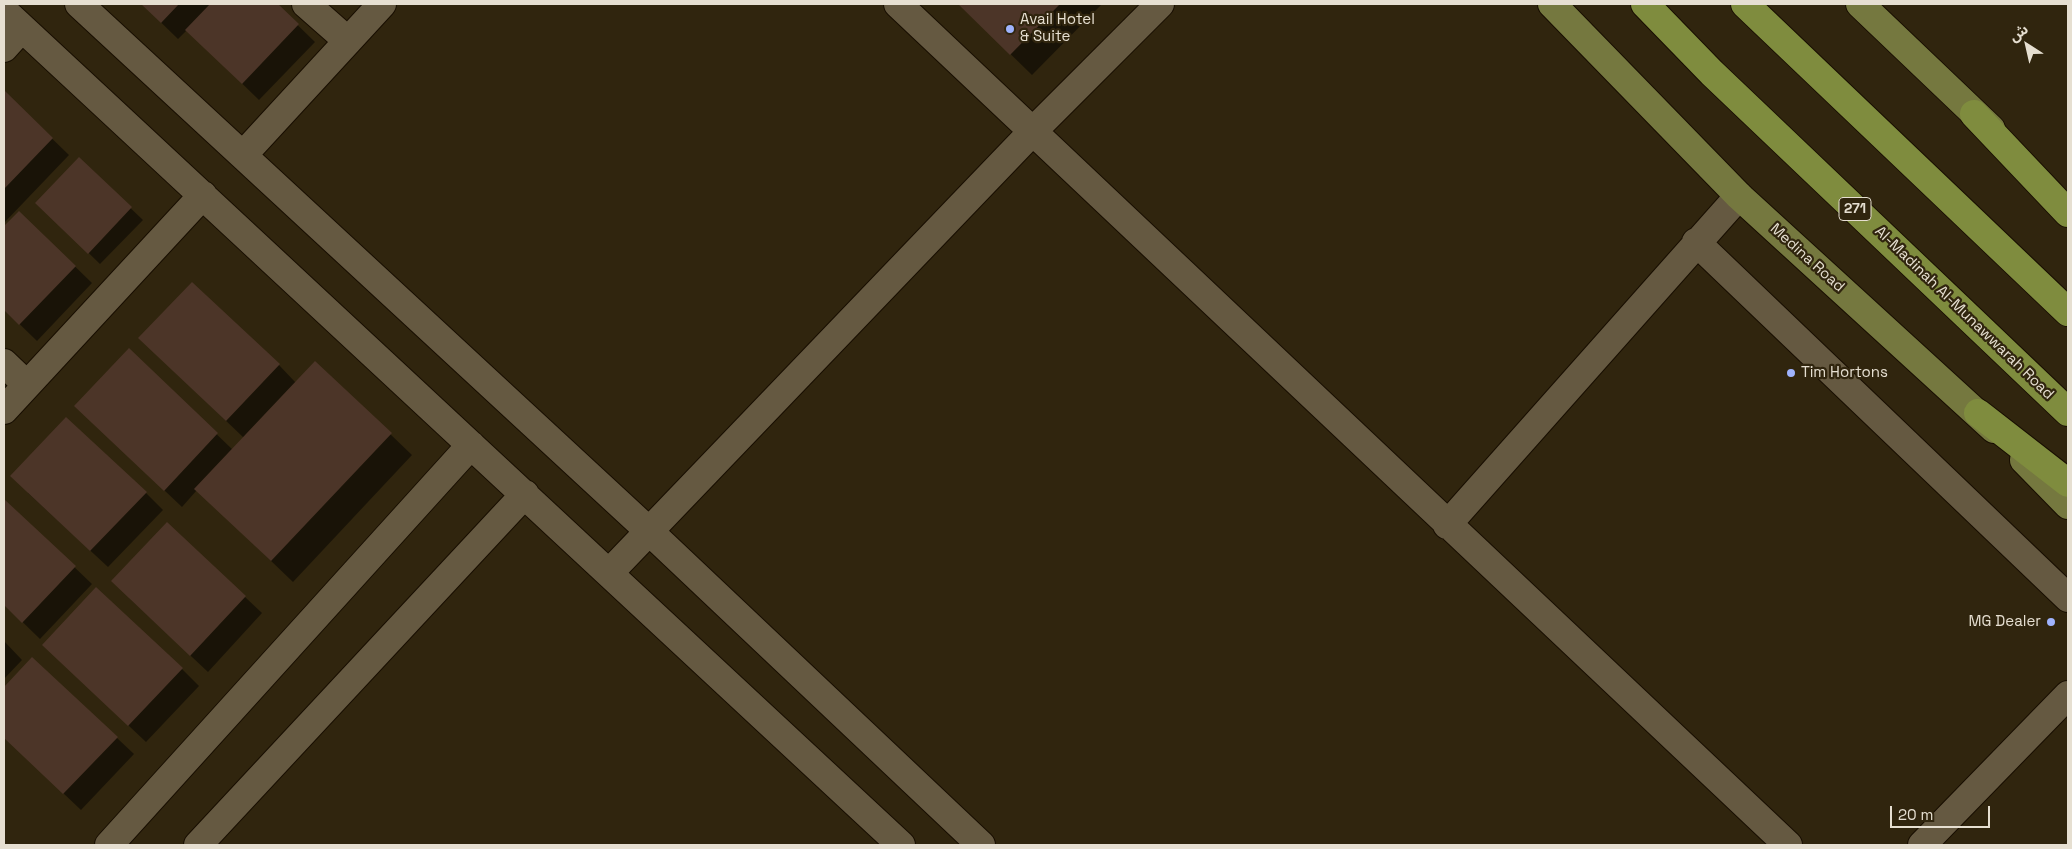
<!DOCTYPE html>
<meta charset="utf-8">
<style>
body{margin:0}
#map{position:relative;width:2072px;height:849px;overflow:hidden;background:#30250e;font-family:"Space Grotesk","Noto Sans Arabic",sans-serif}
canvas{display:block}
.frame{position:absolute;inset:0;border:5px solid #e6dfd1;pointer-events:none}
.north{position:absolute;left:2002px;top:20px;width:50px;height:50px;-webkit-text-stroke:4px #30250e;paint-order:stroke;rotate:325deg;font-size:14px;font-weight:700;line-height:20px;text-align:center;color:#e6dfd1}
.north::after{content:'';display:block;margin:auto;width:18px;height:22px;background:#e6dfd1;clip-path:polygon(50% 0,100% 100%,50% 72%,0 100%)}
.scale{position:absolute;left:1890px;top:806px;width:100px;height:22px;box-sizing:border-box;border:2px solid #e6dfd1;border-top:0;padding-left:6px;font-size:15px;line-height:18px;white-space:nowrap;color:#e6dfd1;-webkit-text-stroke:4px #30250e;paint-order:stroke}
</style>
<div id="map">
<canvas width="2072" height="849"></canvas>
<div class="frame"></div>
<div class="north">ش</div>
<div class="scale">20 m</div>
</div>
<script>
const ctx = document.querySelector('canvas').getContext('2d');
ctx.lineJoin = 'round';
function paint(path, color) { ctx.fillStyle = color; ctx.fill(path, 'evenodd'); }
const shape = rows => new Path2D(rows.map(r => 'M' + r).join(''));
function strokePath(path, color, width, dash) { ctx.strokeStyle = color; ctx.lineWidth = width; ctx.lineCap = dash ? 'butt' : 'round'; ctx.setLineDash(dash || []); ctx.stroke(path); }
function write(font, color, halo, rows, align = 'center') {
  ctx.font = font + ' "Space Grotesk",sans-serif'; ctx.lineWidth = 4.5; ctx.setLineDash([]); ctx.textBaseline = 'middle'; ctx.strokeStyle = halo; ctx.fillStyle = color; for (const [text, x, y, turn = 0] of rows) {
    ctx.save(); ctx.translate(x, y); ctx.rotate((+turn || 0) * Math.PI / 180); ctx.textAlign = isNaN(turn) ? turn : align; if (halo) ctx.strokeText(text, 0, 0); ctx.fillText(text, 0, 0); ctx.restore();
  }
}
paint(shape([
 [142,4,276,4,315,42,259,100,187,30,178,39],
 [959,4,1102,4,1032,75],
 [4,92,69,155,4,223],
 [79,159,143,220,100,264,37,203],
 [19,212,92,283,37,341,4,309,4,228],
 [129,350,233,450,244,438,157,355,279,365,296,383,315,362,412,455,293,582,197,490,182,507,93,423],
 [28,493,146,493,163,510,108,567],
 [4,500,92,584,40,639,4,604],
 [245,597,262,613,208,672,129,598],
 [4,641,22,660,4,679],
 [32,658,134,754,81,810,4,737,4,689],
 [60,661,182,669,199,686,146,742]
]), '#0007');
paint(shape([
 [141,4,179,4,161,23],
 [210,4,278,4,299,24,242,84,185,30],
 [958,4,1060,4,1010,55],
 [4,90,53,138,4,189],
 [79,157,132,207,88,254,35,203],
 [19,211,76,266,19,325,4,310,4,226],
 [192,282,280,364,226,421,138,338],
 [129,348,218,433,164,491,74,406],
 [315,361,392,433,271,561,194,489],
 [66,417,147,492,90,551,10,476],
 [4,499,76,566,22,623,4,605],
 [167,522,246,596,190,656,111,581],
 [96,587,183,668,128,726,42,645],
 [32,657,118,737,63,794,4,738,4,687]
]), '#4c3528');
const minor = shape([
 [79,4,650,532,981,845],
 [306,4,348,41],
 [898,4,1788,845],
 [4,11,901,845],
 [4,48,22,28],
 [243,155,382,4],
 [1696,242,2068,598],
 [4,363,27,385],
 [4,410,203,195],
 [1447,525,1739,196],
 [609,573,1033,131,1160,4],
 [109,845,471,445],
 [198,845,525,494],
 [1922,845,2068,695]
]);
const major = shape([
 [1552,4,1739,196,1994,429],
 [1860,4,1991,129],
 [2024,460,2068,505]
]);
const highway = shape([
 [1645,4,1712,73,2068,412],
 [1745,4,2068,312],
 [1974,114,2068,213],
 [1978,413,2068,483]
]);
strokePath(minor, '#180e00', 30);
strokePath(major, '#180e00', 30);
strokePath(highway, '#180e00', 30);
strokePath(minor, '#655941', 28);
strokePath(major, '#75783f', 28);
strokePath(highway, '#7f8c3e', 28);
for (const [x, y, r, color] of [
 [1010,29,5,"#9fb3fd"],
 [1791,373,5,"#9fb3fd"],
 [2051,622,5,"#9fb3fd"]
]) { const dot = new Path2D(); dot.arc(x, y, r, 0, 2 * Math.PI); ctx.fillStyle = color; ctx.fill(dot); strokePath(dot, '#30250e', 2); }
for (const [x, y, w] of [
 [1855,209,32]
]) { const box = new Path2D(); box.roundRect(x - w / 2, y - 11.5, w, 23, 4); ctx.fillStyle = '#30250e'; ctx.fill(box); strokePath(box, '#e6dfd1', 1); }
write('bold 14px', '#e6dfd1', null, [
 ["271",1855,209]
]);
write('15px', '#e6dfd1', '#30250e', [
 ["Avail Hotel",1020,20],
 ["& Suite",1020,37],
 ["Tim Hortons",1801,373],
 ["MG Dealer",2041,622,"right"]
], 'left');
write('15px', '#e6dfd1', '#30250e', [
 ["Medina Road",1807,258,42],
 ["Al-Madinah Al-Munawwarah Road",1964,313,44]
]);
</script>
